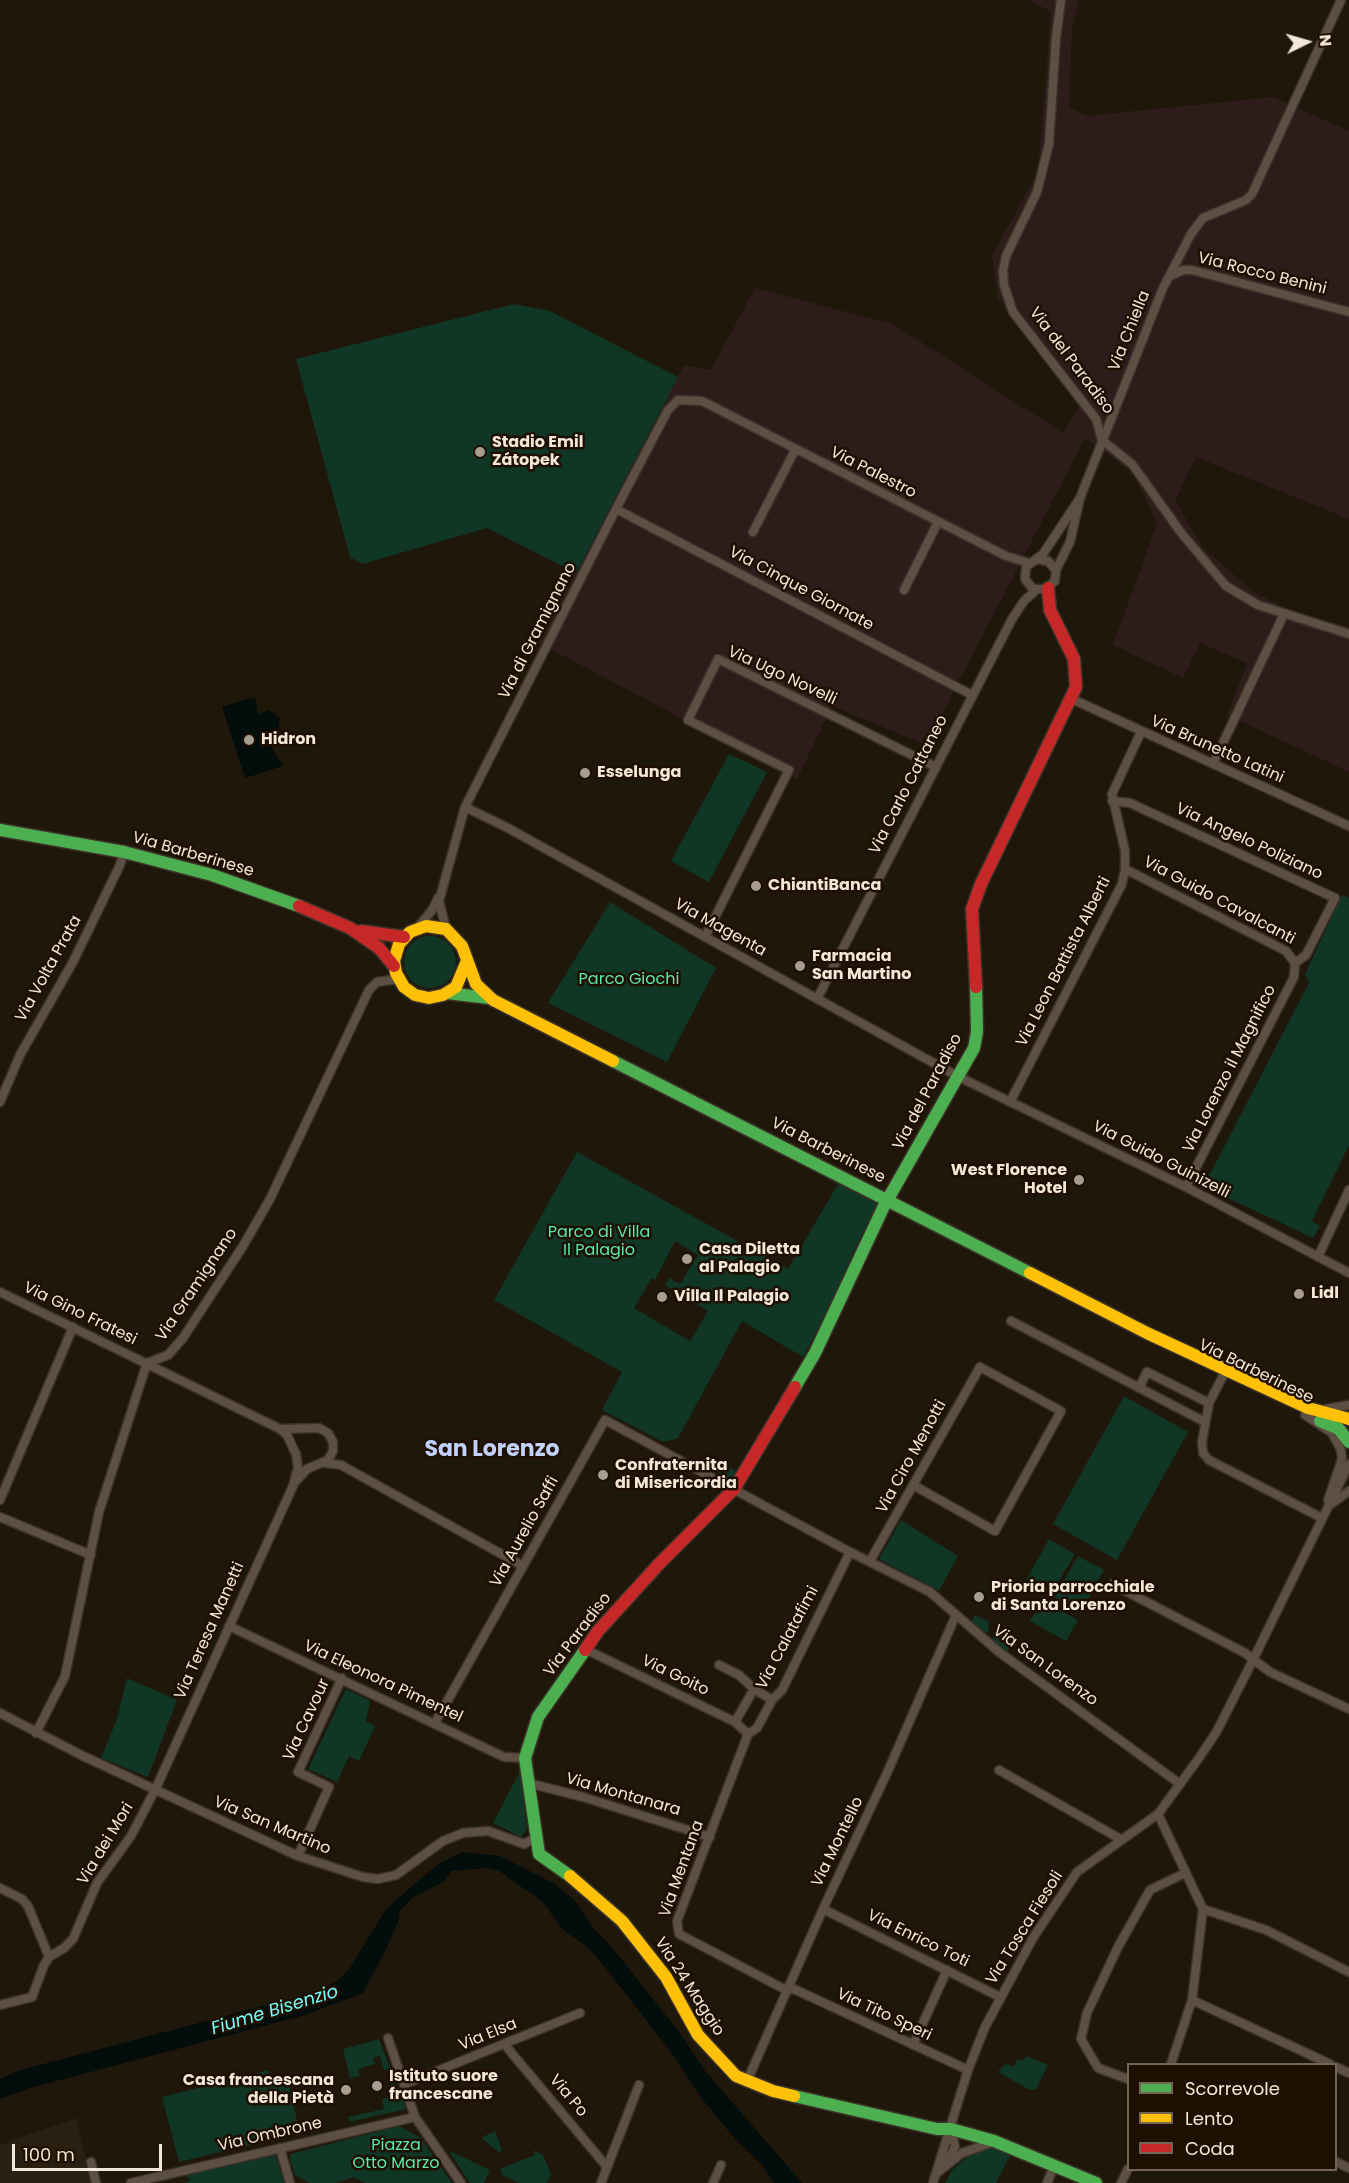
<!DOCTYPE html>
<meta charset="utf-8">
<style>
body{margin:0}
#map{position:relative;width:1349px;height:2183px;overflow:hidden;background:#1f170a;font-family:Poppins,sans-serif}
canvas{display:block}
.legend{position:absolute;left:1127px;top:2063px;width:210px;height:108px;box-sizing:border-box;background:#1e0f00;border:2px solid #736556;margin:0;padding:8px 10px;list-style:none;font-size:18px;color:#f2e7d8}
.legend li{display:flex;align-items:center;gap:12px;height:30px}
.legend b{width:30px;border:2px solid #736556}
.north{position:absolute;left:1277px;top:12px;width:60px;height:60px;-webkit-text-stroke:4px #1e0f00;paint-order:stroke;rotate:85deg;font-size:16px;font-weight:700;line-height:24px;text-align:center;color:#f2e7d8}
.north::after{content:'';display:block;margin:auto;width:21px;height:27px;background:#f2e7d8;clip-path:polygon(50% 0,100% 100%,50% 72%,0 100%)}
.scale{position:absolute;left:12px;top:2144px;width:150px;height:27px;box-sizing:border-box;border:3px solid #f2e7d8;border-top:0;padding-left:8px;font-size:18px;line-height:21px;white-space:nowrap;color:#f2e7d8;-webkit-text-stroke:4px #1e0f00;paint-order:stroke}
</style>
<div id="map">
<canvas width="1349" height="2183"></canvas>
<ul class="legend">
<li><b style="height:8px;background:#4caf50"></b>Scorrevole</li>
<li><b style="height:8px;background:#ffc107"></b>Lento</li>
<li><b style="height:8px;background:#c62828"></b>Coda</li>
</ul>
<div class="north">N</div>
<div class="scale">100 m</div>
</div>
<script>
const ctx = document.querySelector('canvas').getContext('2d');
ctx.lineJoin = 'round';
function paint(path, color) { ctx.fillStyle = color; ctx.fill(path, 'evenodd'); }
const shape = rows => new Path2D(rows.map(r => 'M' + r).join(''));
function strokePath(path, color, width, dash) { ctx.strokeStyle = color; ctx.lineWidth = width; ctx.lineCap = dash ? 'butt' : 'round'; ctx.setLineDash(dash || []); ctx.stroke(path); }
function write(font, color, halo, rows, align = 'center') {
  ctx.font = font + ' Poppins,sans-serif'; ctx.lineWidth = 5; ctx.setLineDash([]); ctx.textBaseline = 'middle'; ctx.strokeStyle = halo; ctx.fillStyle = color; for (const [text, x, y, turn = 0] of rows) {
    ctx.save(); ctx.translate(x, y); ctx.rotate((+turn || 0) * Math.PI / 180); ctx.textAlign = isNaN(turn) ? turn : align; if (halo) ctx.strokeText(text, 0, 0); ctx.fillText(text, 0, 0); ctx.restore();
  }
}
paint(shape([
 [1030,0,1079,0,1072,27,1069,107,1086,116,1273,97,1349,131,1349,519,1196,457,1175,501,1204,549,1255,593,1294,612,1349,627,1349,772,1227,715,1247,663,1200,643,1183,678,1113,645,1157,523,1132,472,1085,438,926,745,832,706,797,779,539,643,684,365,711,370,755,288,893,324,1063,433,1079,407,998,298,992,256,1038,171,1051,12]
]), '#2e1c1b');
paint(shape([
 [76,2118,92,2183,0,2183,0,2145]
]), '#2a2011');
paint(shape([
 [514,304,550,311,678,377,576,573,487,528,362,564,350,557,296,359],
 [729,754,767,772,709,882,671,861],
 [1342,895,1349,898,1349,1145,1312,1221,1320,1226,1313,1238,1198,1184,1210,1174,1309,983,1305,974],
 [610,902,716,968,667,1062,548,1003],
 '404 962a26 26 0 1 1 52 0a26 26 0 1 1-52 0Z',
 [577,1152,788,1269,838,1184,878,1204,854,1250,839,1289,803,1357,742,1321,678,1438,663,1442,602,1410,622,1372,494,1300],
 [675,1241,698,1255,680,1284,669,1278,665,1285,708,1311,690,1341,634,1308,652,1278,655,1280],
 [1124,1396,1188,1432,1117,1560,1053,1524],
 [731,1468,736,1472,733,1479,727,1480,718,1475,720,1470],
 [901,1520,958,1556,939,1591,879,1559],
 [1049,1539,1075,1554,1050,1596,1025,1582],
 [1078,1556,1104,1570,1080,1613,1054,1598],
 [1042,1600,1078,1620,1066,1641,1030,1621],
 [974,1615,988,1621,989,1630,985,1634,972,1622],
 [997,1634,1010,1645,1007,1654,991,1639],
 [127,1678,177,1700,148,1777,101,1758,117,1719],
 [346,1689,370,1701,366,1721,375,1726,359,1761,349,1756,337,1782,308,1769],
 [520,1771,527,1829,521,1837,493,1823],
 [379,2039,406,2109,350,2122,348,2117,384,2109,382,2099,395,2096,388,2070,384,2070,380,2056,373,2058,375,2064,358,2069,360,2076,350,2078,343,2049],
 [1026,2056,1048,2065,1036,2089,1030,2090,998,2072,1005,2064,1014,2067,1017,2059,1023,2061],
 [268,2070,270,2079,287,2077,300,2133,179,2162,162,2097],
 [399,2126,421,2138,452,2183,365,2183,354,2177,336,2183,310,2183,295,2175,290,2159,291,2154],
 [495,2131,502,2150,500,2153,481,2138],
 [993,2145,1012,2152,996,2183,945,2183,952,2170,974,2151],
 [448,2150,490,2170,484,2183,470,2183],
 [534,2150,543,2155,551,2174,547,2183,519,2183,502,2175,500,2169,535,2155],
 [269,2153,276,2156,284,2183,184,2183,191,2180,186,2177,198,2171]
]), '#103626');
paint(shape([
 [255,697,258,714,269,710,280,718,278,732,265,737,283,766,245,778,222,707],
 [462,1852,500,1856,555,1884,575,1901,594,1929,611,1946,682,2036,706,2072,802,2183,774,2183,762,2165,735,2139,699,2095,674,2056,601,1962,586,1946,562,1929,543,1902,499,1871,488,1868,452,1871,443,1882,412,1898,400,1911,398,1922,386,1949,363,1993,305,2015,30,2088,0,2099,0,2079,17,2071,320,1991,340,1979,350,1968,386,1909,438,1864]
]), '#030d0c');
const street = shape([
 [1061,0,1056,38,1049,144,1037,192,1006,256,1003,271,1004,285,1013,312,1096,419,1102,440],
 [1170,276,1183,270,1192,270,1349,312],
 [1102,440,1132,464,1182,534,1226,586,1258,605,1349,634],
 [1080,498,1043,554,1026,567,1025,579,1033,589,1046,589,1055,581,1056,570,1070,542,1080,498,1163,288,1191,234,1203,218,1246,200,1252,194,1341,0],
 [616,509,972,695],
 [753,532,795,450],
 [1036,559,1048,561,1056,570],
 [904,590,938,522],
 [1072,699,1349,826],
 [1213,764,1284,614],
 [1112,801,1130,803,1335,898,1306,955,1295,963],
 [465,807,506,827,959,1077,1186,1187,1349,1273],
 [1125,869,1286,951,1295,963,1294,977,1186,1187],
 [418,927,433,909,438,898],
 [446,929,439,901,465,807,616,509,668,410,678,400,702,401,1006,556,1029,563],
 [705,937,789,770,688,720,718,659,936,767],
 [817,999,1012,619,1024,601,1036,590],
 [0,1102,20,1055,73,962,120,865,124,852],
 [1010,1102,1122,884,1125,869,1125,851,1112,794,1141,732],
 [1318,1257,1349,1190],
 [0,1292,280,1429,287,1435,294,1450],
 [1011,1321,1205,1422],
 [147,1363,168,1355,183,1338,243,1246,270,1199,369,990,377,982,399,979],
 [1223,1376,1209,1403,1202,1442,1203,1453,1209,1460,1322,1518],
 [1139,1388,1147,1372,1209,1403],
 [1326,1409,1349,1405],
 [1305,1415,1332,1433,1341,1450,1342,1459,1328,1500],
 [280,1429,319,1428,328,1433,333,1442,333,1451,328,1460,307,1469,296,1481],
 [325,1463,341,1465,523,1566],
 [0,1500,73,1327],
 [1331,1504,1349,1491],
 [0,1517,91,1555],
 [870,1561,980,1367,1061,1411,995,1531,913,1485],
 [1112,1584,1245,1653,1270,1672,1349,1709],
 [229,1626,504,1757,525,1758],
 [585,1649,735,1722,748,1734],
 [719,1665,739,1675,754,1689],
 [0,1713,83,1756,298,1856,363,1877,378,1879,396,1875,443,1841,463,1833,488,1831,524,1844,535,1838],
 [735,1722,754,1689,772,1700],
 [435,1723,605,1420,850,1552,930,1592,999,1652,1180,1784],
 [36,1733,65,1676,99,1512,147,1363],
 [748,1734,677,1921,679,1934,786,1990,794,1989,968,2070],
 [748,1734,757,1728,772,1700,782,1690,850,1552],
 [999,1770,1122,1840],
 [528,1783,583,1797,710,1837],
 [1158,1814,1203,1909,1266,1930,1349,1972],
 [298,1856,329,1787,298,1772,342,1678],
 [0,1888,22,1899,28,1906,49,1957],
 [823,1909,1000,1997],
 [1192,2000,1330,2064],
 [0,2005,32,1997,44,1965,49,1957,64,1948,73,1939,97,1883,131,1836,156,1788,293,1486,298,1468,296,1454],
 [388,2038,415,2117,461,2183],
 [505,2045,607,2167],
 [913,2045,947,1970],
 [1171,2064,1192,2000,1203,1909],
 [1336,2067,1349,2073],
 [1128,2079,1098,2068,1081,2039,1087,2013,1118,1947,1150,1890,1185,1873],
 [747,2081,823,1909,887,1773,956,1615],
 [405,2084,580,2013],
 [280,2148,290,2183],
 [947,2161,955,2147,951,2129],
 [91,2162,96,2183],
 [1336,2162,1349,2168],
 [937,2173,962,2153,993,2142],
 [131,2183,415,2117],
 [601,2183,639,2085],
 [713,2183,721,2165],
 [933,2183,968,2070,985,2027,1033,1938,1077,1872,1158,1814,1199,1758,1217,1731,1253,1660,1349,1464],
 [1047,2183,1055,2164],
 [1121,2183,1128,2169]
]);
const fast = shape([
 [0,830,124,852,212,875,299,906],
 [447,993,489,998],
 [613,1061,1030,1273],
 [795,1387,815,1353,884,1206,974,1048,977,1032,976,987],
 [1320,1421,1339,1429,1349,1442],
 [570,1876,539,1854,525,1758,538,1717,585,1650],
 [794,2096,937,2129,951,2129,994,2141,1096,2183]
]);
const slow = shape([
 [466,963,456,987,443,995,429,998,415,995,404,987,396,973,394,961,399,944,410,932,426,926,446,929,462,946,476,984,493,1000,613,1061],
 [1030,1273,1147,1333,1308,1408,1349,1419],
 [570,1876,622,1921,666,1977,698,2035,736,2076,773,2091,794,2096]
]);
const jam = shape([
 [299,906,350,928,379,948,394,966],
 [361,931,404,937],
 [976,987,972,909,981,884,1076,687,1074,659,1050,610,1048,588],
 [585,1650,598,1631,659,1564,734,1489,795,1387]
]);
strokePath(street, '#3b3329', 11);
strokePath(fast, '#3b3329', 15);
strokePath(slow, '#3b3329', 15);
strokePath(jam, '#3b3329', 15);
strokePath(street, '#5e4f44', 8);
strokePath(fast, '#4caf50', 12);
strokePath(slow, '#ffc107', 12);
strokePath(jam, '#c62828', 12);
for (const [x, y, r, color] of [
 [480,452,6,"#a89e90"],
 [249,740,6,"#a89e90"],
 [585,773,6,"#a89e90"],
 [756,886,6,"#a89e90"],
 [800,966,6,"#a89e90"],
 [1079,1180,6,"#a89e90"],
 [687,1259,6,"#a89e90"],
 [1299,1294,6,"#a89e90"],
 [662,1297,6,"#a89e90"],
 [603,1475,6,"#a89e90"],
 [979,1597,6,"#a89e90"],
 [377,2086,6,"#a89e90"],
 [346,2090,6,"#a89e90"]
]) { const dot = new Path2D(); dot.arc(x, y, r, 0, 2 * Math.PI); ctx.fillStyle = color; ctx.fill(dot); strokePath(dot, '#1e0f00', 2); }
write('16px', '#f2e7d8', '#1e0f00', [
 ["Via Rocco Benini",1262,274,14],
 ["Via Chiella",1130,331,-68],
 ["Via del Paradiso",1071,361,53],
 ["Via Palestro",873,473,27],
 ["Via Cinque Giornate",801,589,28],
 ["Via di Gramignano",538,631,-63],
 ["Via Ugo Novelli",782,676,25],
 ["Via Brunetto Latini",1217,750,24],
 ["Via Carlo Cattaneo",909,785,-63],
 ["Via Angelo Poliziano",1249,842,25],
 ["Via Barberinese",193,855,16],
 ["Via Guido Cavalcanti",1219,901,28],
 ["Via Magenta",720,928,29],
 ["Via Leon Battista Alberti",1064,962,-63],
 ["Via Volta Prata",49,969,-61],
 ["Via Lorenzo il Magnifico",1230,1069,-63],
 ["Via del Paradiso",928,1092,-62],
 ["Via Barberinese",828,1151,27],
 ["Via Guido Guinizelli",1161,1160,27],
 ["Via Gramignano",197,1285,-56],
 ["Via Gino Fratesi",80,1314,26],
 ["Via Barberinese",1256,1372,26],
 ["Via Ciro Menotti",912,1457,-61],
 ["Via Aurelio Saffi",525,1532,-61],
 ["Via Teresa Manetti",210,1631,-66],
 ["Via Paradiso",578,1635,-53],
 ["Via Calatafimi",788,1638,-62],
 ["Via San Lorenzo",1045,1666,36],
 ["Via Goito",675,1676,26],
 ["Via Eleonora Pimentel",383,1682,25],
 ["Via Cavour",307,1720,-65],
 ["Via Montanara",623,1795,16],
 ["Via San Martino",272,1826,23],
 ["Via Montello",838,1842,-64],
 ["Via dei Mori",106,1844,-59],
 ["Via Mentana",682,1869,-70],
 ["Via Tosca Fiesoli",1025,1928,-58],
 ["Via Enrico Toti",918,1939,26],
 ["Via 24 Maggio",689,1987,57],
 ["Via Tito Speri",884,2015,25],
 ["Via Elsa",488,2035,-22],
 ["Via Po",568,2096,50],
 ["Via Ombrone",270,2135,-13]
]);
write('bold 16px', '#f2e7d8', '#1e0f00', [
 ["Stadio Emil",492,443],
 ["Zátopek",492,461],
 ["Hidron",261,740],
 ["Esselunga",597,773],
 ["ChiantiBanca",768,886],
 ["Farmacia",812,957],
 ["San Martino",812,975],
 ["West Florence",1067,1171,"right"],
 ["Hotel",1067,1189,"right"],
 ["Casa Diletta",699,1250],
 ["al Palagio",699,1268],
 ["Lidl",1311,1294],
 ["Villa Il Palagio",674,1297],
 ["Confraternita",615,1466],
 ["di Misericordia",615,1484],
 ["Prioria parrocchiale",991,1588],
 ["di Santa Lorenzo",991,1606],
 ["Istituto suore",389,2077],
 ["francescane",389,2095],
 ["Casa francescana",334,2081,"right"],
 ["della Pietà",334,2099,"right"]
], 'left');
write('16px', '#5ae9b0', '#1e0f00', [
 ["Parco Giochi",629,980],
 ["Parco di Villa",599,1233],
 ["Il Palagio",599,1251],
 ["Piazza",396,2146],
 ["Otto Marzo",396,2164]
]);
write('italic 18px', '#74fdfd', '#1e0f00', [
 ["Fiume Bisenzio",275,2011,-17]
]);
write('bold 22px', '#c0d1fa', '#1e0f00', [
 ["San Lorenzo",492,1450]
]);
</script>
